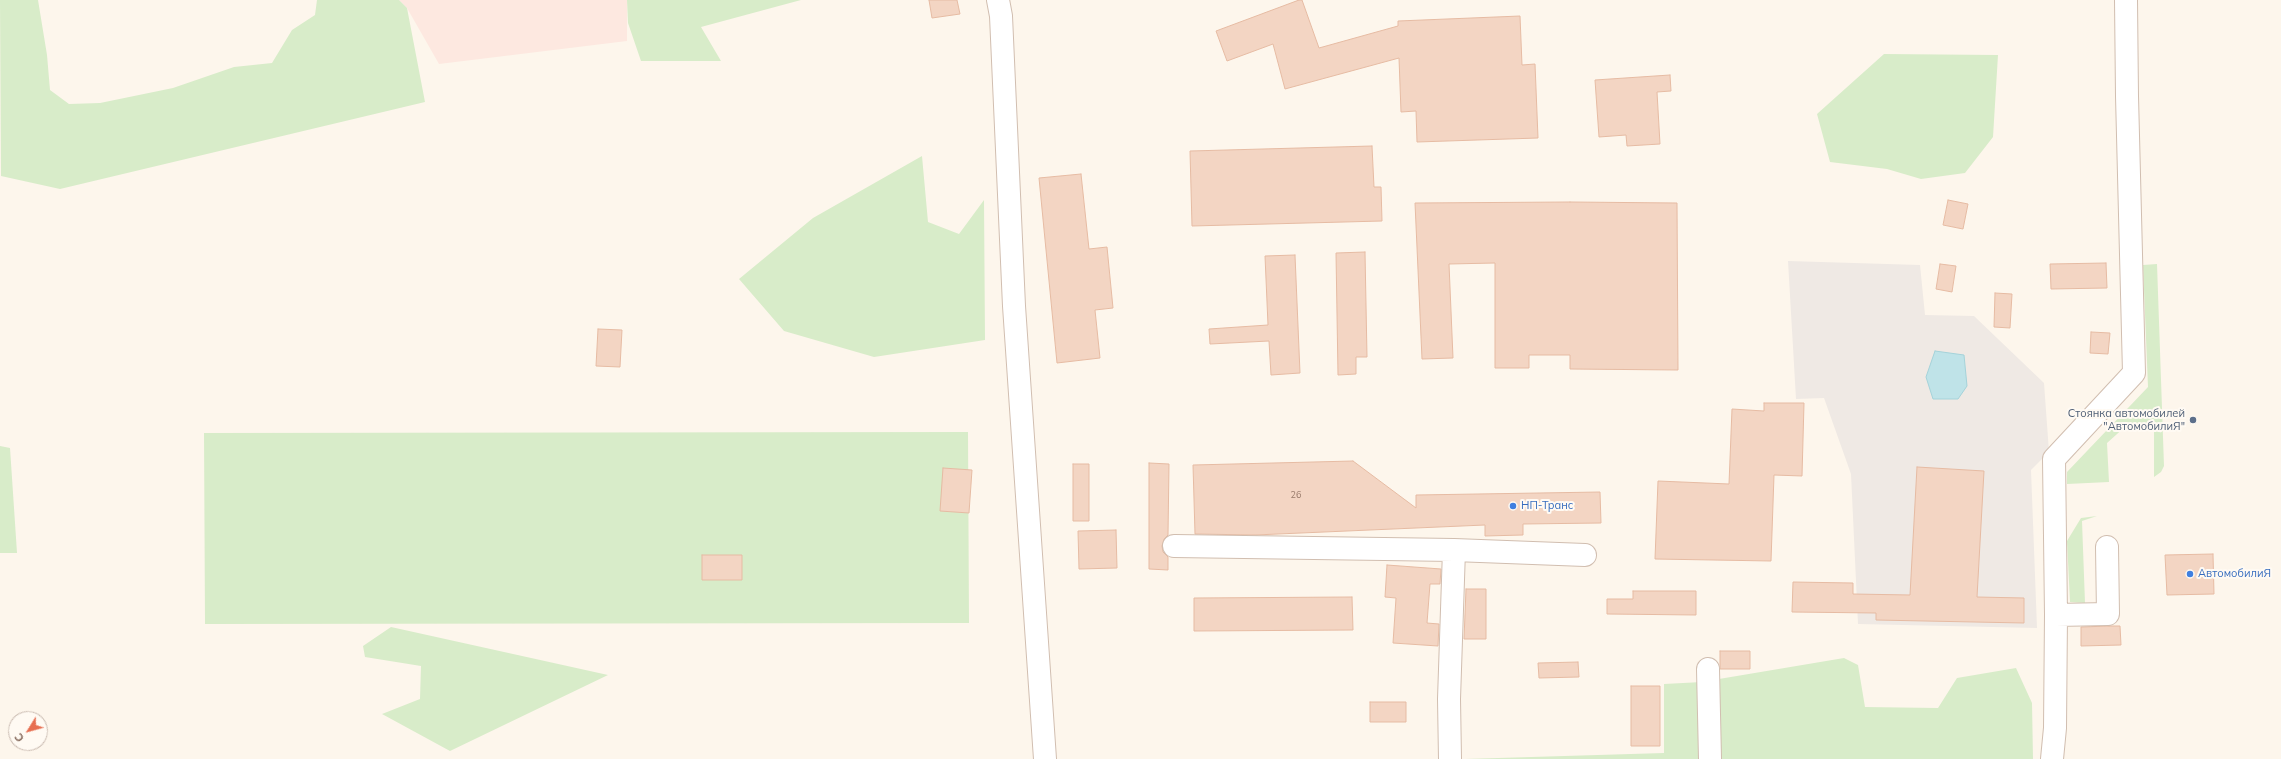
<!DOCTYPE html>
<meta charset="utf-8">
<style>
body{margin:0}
#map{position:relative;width:2281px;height:759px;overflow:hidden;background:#fdf6ec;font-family:Mulish,sans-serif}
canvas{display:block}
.north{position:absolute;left:8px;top:711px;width:40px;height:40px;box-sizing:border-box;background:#fffaf3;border:1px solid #cabbb1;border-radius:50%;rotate:233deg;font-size:11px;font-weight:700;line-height:16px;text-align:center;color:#7a5c4d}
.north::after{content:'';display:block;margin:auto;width:14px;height:18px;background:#e76f51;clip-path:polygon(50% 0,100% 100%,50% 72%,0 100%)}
</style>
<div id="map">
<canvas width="2281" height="759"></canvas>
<div class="north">С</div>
</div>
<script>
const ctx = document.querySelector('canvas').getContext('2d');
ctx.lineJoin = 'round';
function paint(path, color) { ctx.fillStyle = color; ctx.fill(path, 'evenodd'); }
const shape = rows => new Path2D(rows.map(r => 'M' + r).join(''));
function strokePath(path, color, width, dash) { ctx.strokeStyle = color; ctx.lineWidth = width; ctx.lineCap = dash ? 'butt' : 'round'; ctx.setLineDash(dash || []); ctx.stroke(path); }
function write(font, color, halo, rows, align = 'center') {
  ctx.font = font + ' Mulish,sans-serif'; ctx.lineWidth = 4; ctx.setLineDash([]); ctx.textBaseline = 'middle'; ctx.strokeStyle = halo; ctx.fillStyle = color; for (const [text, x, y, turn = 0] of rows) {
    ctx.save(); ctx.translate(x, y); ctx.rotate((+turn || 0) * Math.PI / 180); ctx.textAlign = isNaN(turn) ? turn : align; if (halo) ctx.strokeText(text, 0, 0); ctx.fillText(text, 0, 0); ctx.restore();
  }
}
paint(shape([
 [399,0,627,0,627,41,439,64,407,8]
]), '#fde8e0');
paint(shape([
 [1788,261,1920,265,1925,315,1974,316,2044,383,2049,452,2031,470,2037,628,1858,624,1851,474,1824,398,1796,399]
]), '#efe9e4');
paint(shape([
 [0,0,38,0,47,55,50,90,69,104,100,103,173,88,234,67,272,63,292,30,315,15,317,0,399,0,407,8,425,102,60,189,1,176],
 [627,0,801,0,701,27,721,61,641,61,628,23],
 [1884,54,1998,55,1993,137,1965,173,1921,179,1887,169,1830,162,1817,114],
 [922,156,928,222,959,234,984,200,985,340,874,357,784,331,739,279,813,218],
 [2157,264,2164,466,2161,472,2154,477,2154,422,2126,426,2107,443,2109,482,2067,484,2067,472,2148,387,2143,265],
 [968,432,969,623,205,624,204,433],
 [0,446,10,448,17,553,0,553],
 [2097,516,2082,521,2085,603,2070,602,2067,541,2081,518],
 [391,627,608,675,450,751,382,714,420,699,421,666,365,657,363,646],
 [1844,658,1858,665,1865,707,1938,708,1957,678,2016,668,2032,703,2033,759,1715,759,1713,680],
 [1702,682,1704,759,1465,759,1664,753,1664,684]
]), '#d8ecc9');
const water = shape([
 [1935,351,1964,355,1967,386,1958,399,1933,399,1926,377,1935,351]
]);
paint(water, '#bfe3e8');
strokePath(water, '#a5d3da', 1);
const building = shape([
 [929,0,957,0,960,14,932,18,929,0],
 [1299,0,1302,0,1319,48,1398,26,1398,21,1520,16,1522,65,1535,64,1538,138,1417,142,1416,111,1401,112,1399,58,1285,89,1273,44,1227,61,1216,31,1299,0],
 [1670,75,1671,91,1657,92,1660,144,1627,146,1626,135,1599,137,1595,80,1670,75],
 [1372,146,1374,187,1381,187,1382,221,1192,226,1190,151,1372,146],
 [1081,174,1089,249,1107,247,1113,308,1095,310,1100,358,1057,363,1039,178,1081,174],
 [1948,200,1968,204,1963,229,1943,225,1948,200],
 [1570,202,1677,203,1678,370,1570,369,1570,355,1529,355,1529,368,1495,368,1495,263,1449,264,1453,358,1422,359,1415,203,1570,202],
 [1365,252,1367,357,1356,357,1356,374,1338,375,1336,253,1365,252],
 [1295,255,1300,373,1271,375,1269,341,1210,344,1209,329,1268,325,1265,256,1295,255],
 [2106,263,2107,288,2051,289,2050,264,2106,263],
 [1940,264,1956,266,1952,292,1936,289,1940,264],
 [1995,293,2012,294,2010,328,1994,327,1995,293],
 [598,329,622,330,620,367,596,366,598,329],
 [2091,332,2110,333,2108,354,2090,353,2091,332],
 [1764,403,1804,403,1802,476,1774,475,1771,561,1655,559,1658,481,1729,484,1732,409,1764,411,1764,403],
 [1353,461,1416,508,1416,495,1600,492,1601,523,1523,524,1523,535,1485,536,1485,525,1255,535,1195,534,1193,465,1353,461],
 [1149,463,1169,464,1168,535,1164,539,1162,546,1163,552,1168,557,1168,570,1149,569,1149,463],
 [1073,464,1089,464,1089,521,1073,521,1073,464],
 [1917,467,1984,471,1977,597,2024,598,2024,623,1876,620,1876,613,1792,612,1793,582,1853,583,1853,594,1910,595,1917,467],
 [943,468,972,470,969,513,940,511,943,468],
 [1116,530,1117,568,1079,569,1078,531,1116,530],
 [2213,554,2214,594,2167,595,2165,555,2213,554],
 [702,555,742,555,742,580,702,580,702,555],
 [1387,565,1441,569,1440,584,1430,584,1427,623,1439,624,1438,646,1393,643,1396,598,1385,597,1387,565],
 [1466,589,1486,589,1486,639,1464,639,1466,589],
 [1633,591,1696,591,1696,615,1607,614,1607,599,1633,599,1633,591],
 [1352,597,1353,630,1194,631,1194,598,1352,597],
 [2109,626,2120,626,2121,645,2081,646,2081,627,2109,626],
 [1720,651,1750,651,1750,669,1720,669,1720,651],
 [1578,662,1579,677,1539,678,1538,663,1578,662],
 [1631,686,1660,686,1660,746,1631,746,1631,686],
 [1370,702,1406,702,1406,722,1370,722,1370,702]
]);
paint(building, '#f3d5c3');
strokePath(building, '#e6bba3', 1);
const minor = shape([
 [998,0,1001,16,1014,306,1045,759],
 [1174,546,1454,550,1585,555],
 [2056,615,2108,614,2107,547],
 [1708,669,1710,759],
 [1450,759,1449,699,1454,550],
 [2052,759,2055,728,2056,615,2054,459,2134,373,2127,96,2126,0]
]);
strokePath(minor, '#d1beb0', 24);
strokePath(minor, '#fff', 22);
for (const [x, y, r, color] of [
 [2193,420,4,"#5c6f8a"],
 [1513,506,4,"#3f7fe0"],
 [2190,574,4,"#3f7fe0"]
]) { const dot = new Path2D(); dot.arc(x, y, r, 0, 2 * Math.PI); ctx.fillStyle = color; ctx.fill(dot); strokePath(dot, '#fffaf3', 1.5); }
write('9px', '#987a6a', null, [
 ["26",1296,495]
]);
write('11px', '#4e5e75', '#fffaf3', [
 ["Стоянка автомобилей",2185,414],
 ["\"АвтомобилиЯ\"",2185,427]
], 'right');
write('11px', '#366cbe', '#fffaf3', [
 ["НП-Транс",1521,506],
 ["АвтомобилиЯ",2198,574]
], 'left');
</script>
